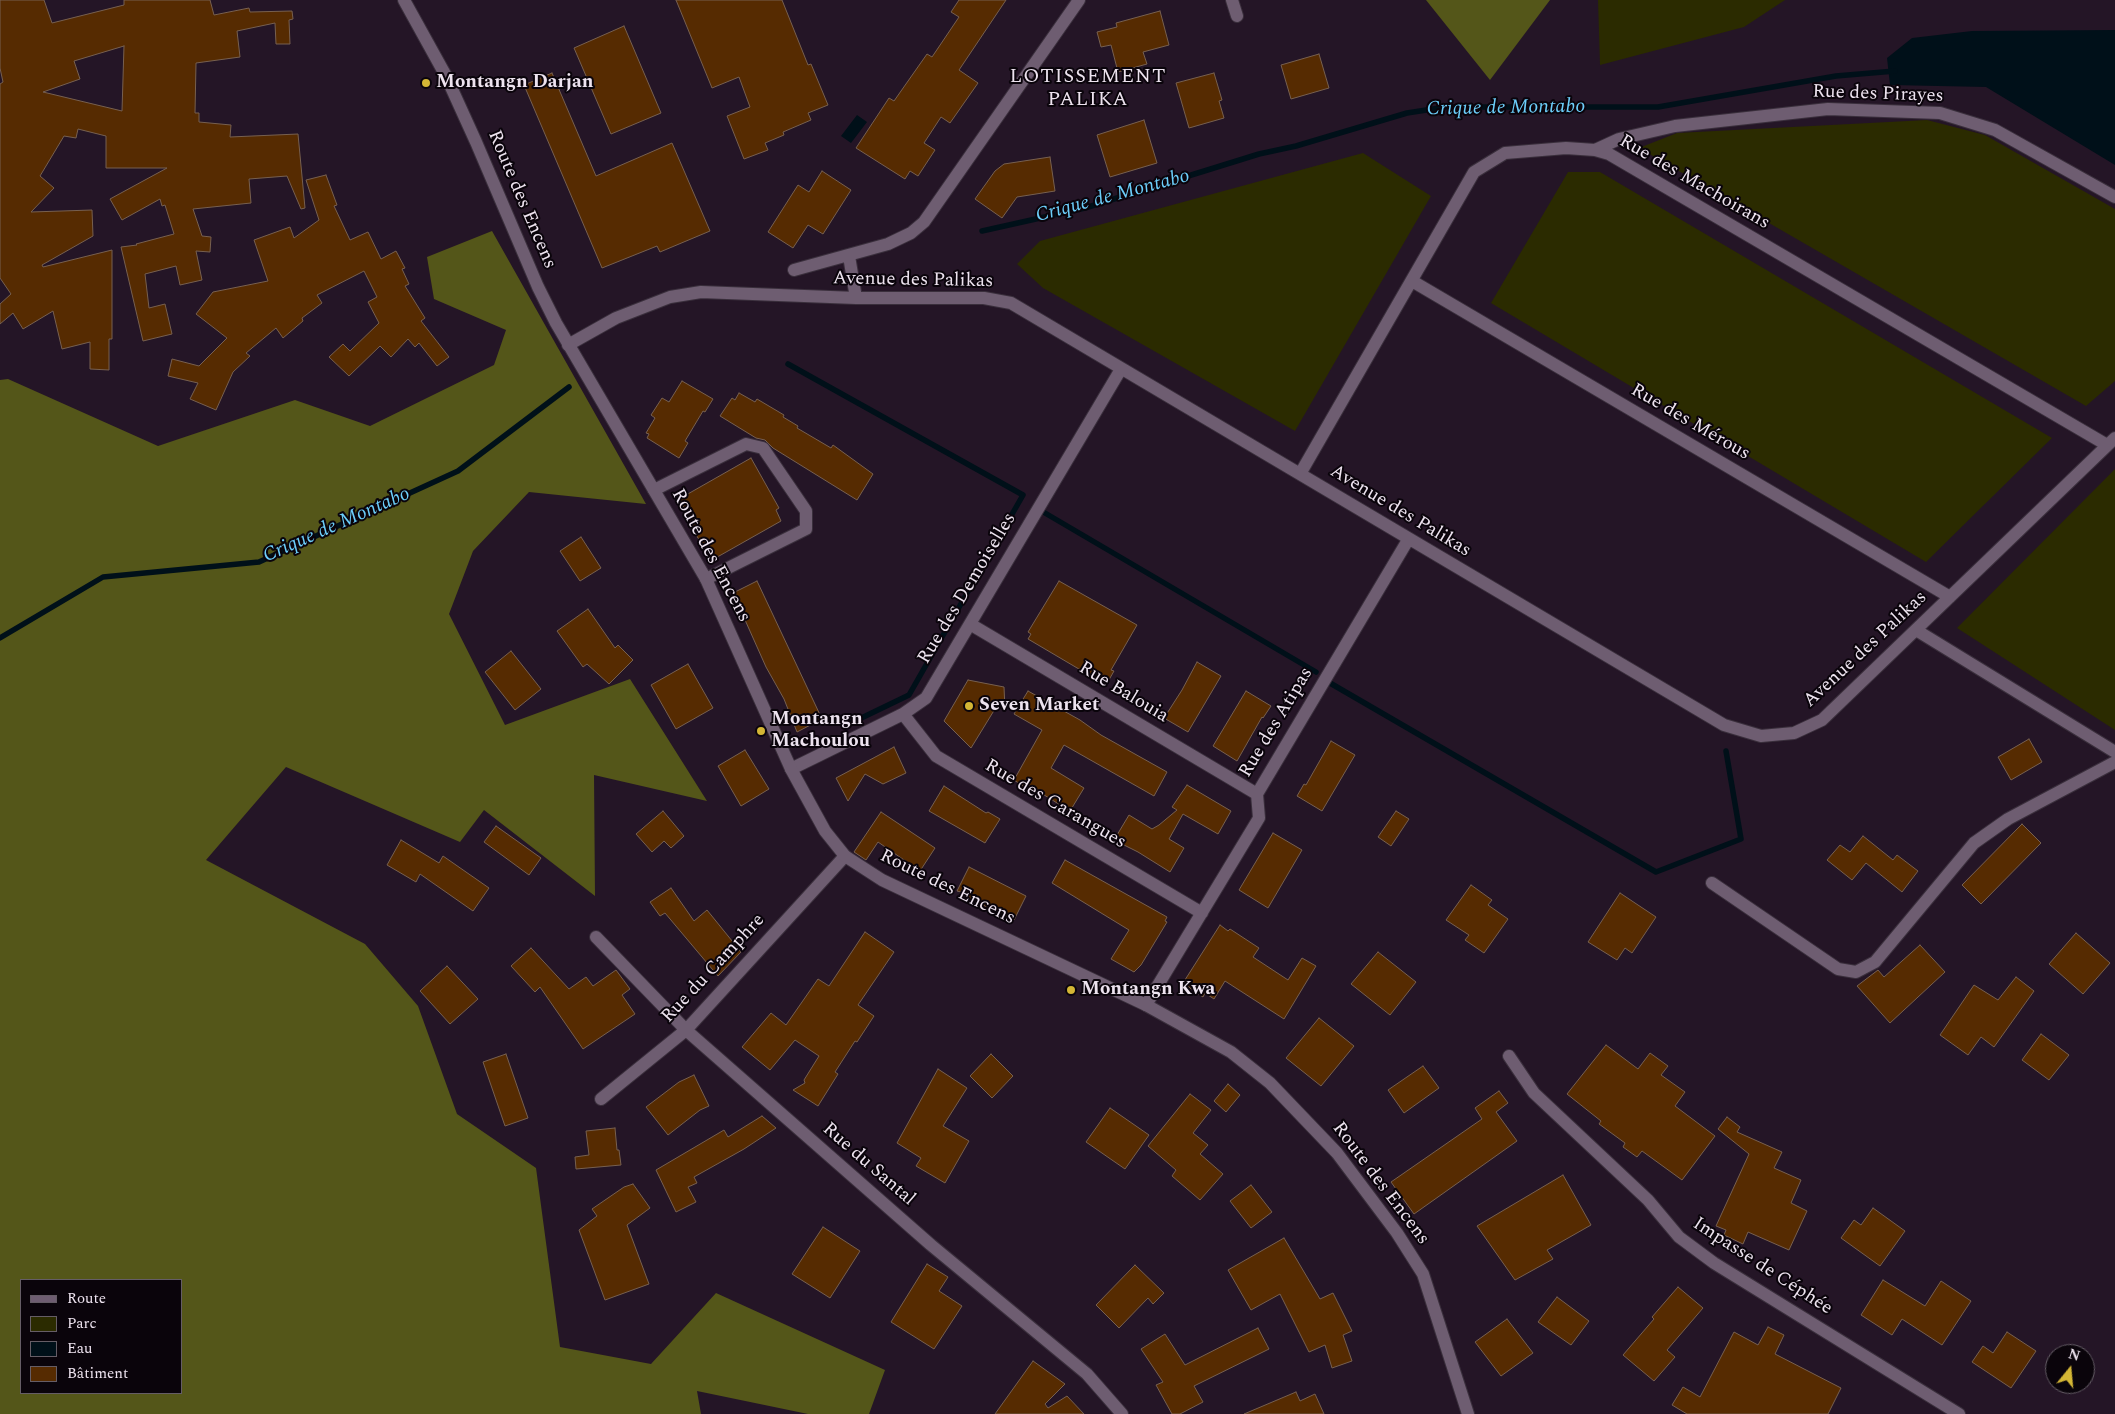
<!DOCTYPE html>
<meta charset="utf-8">
<style>
body{margin:0}
#map{position:relative;width:2115px;height:1414px;overflow:hidden;background:#241526;font-family:Spectral,serif}
canvas{display:block}
.legend{position:absolute;left:20px;top:1279px;width:162px;height:115px;box-sizing:border-box;background:#0a040b;border:1px solid #655d66;margin:0;padding:6px 9px;list-style:none;font-size:15px;color:#ede3ef}
.legend li{display:flex;align-items:center;gap:10px;height:25px}
.legend b{width:25px;border:1px solid #655d66}
.north{position:absolute;left:2045px;top:1344px;width:50px;height:50px;box-sizing:border-box;background:#0a040b;border:1px solid #655d66;border-radius:50%;rotate:17deg;font-size:14px;font-weight:700;line-height:20px;text-align:center;color:#ede3ef}
.north::after{content:'';display:block;margin:auto;width:18px;height:22px;background:#d4b635;clip-path:polygon(50% 0,100% 100%,50% 72%,0 100%)}
</style>
<div id="map">
<canvas width="2115" height="1414"></canvas>
<ul class="legend">
<li><b style="height:6px;background:#6e5d71"></b>Route</li>
<li><b style="height:14px;background:#2b2b00"></b>Parc</li>
<li><b style="height:14px;background:#001019"></b>Eau</li>
<li><b style="height:14px;background:#562b01"></b>Bâtiment</li>
</ul>
<div class="north">N</div>
</div>
<script>
const ctx = document.querySelector('canvas').getContext('2d');
ctx.lineJoin = 'round';
function paint(path, color) { ctx.fillStyle = color; ctx.fill(path, 'evenodd'); }
const shape = rows => new Path2D(rows.map(r => 'M' + r).join(''));
function strokePath(path, color, width, dash) { ctx.strokeStyle = color; ctx.lineWidth = width; ctx.lineCap = dash ? 'butt' : 'round'; ctx.setLineDash(dash || []); ctx.stroke(path); }
function write(font, color, halo, rows, align = 'center') {
  ctx.font = font + ' Spectral,serif'; ctx.lineWidth = 4; ctx.setLineDash([]); ctx.textBaseline = 'middle'; ctx.strokeStyle = halo; ctx.fillStyle = color; for (const [text, x, y, turn = 0] of rows) {
    ctx.save(); ctx.translate(x, y); ctx.rotate((+turn || 0) * Math.PI / 180); ctx.textAlign = isNaN(turn) ? turn : align; if (halo) ctx.strokeText(text, 0, 0); ctx.fillText(text, 0, 0); ctx.restore();
  }
}
paint(shape([
 [1598,0,1785,0,1744,27,1600,65],
 [1927,120,1985,135,2115,209,2115,381,2086,406,1639,148,1677,133],
 [1363,153,1431,196,1295,431,1043,288,1017,264,1040,241],
 [1568,172,1600,172,2052,438,1926,562,1491,303],
 [2115,469,2115,730,1957,628]
]), '#2b2b00');
paint(shape([
 [1426,0,1550,0,1490,80],
 [492,231,646,504,529,492,473,551,449,614,505,725,630,679,707,801,594,775,595,896,484,810,460,842,286,767,206,860,365,944,418,1006,457,1114,536,1168,560,1347,651,1364,716,1293,885,1370,869,1414,808,1414,697,1391,701,1414,0,1414,0,380,8,379,158,446,295,400,370,426,494,365,506,330,434,299,427,257],
 [21,1280,181,1280,181,1393,21,1393]
]), '#545619');
paint(shape([
 [2115,30,2115,165,1986,87,1890,85,1887,58,1912,38,1972,31],
 [857,115,867,122,851,143,841,136]
]), '#001019');
strokePath(shape([
 [982,231,1085,208,1259,154,1296,146,1407,113,1446,107,1658,107,1836,76,1895,71],
 [788,364,1023,495,909,695,851,723],
 [1045,513,1316,672],
 [0,638,103,577,259,562,458,471,569,387],
 [1330,683,1656,872,1741,839,1726,751]
]), '#001019', 5.5);
const building = shape([
 [0,0,44,0,52,23,124,5,124,0,210,0,214,15,249,8,250,12,292,11,293,19,289,20,290,44,276,44,275,23,237,31,240,57,196,63,195,113,199,113,199,122,231,125,230,137,298,134,305,208,301,209,287,176,249,179,251,203,193,209,202,236,211,237,210,252,196,251,202,280,180,285,176,266,145,274,149,308,165,304,172,334,143,341,121,247,137,245,136,244,174,234,165,205,162,206,160,199,122,220,110,199,167,168,106,168,106,136,78,129,76,138,64,136,40,176,54,188,31,212,92,210,93,236,42,265,43,267,112,250,112,339,109,339,109,370,90,369,90,342,62,349,53,311,23,329,13,313,0,324,0,304,11,294,0,278,0,84,3,82,0,68,0,0],
 [124,46,122,111,43,92,80,79,74,61,124,46],
 [676,0,782,0,808,65,811,64,828,105,808,113,811,120,783,132,784,135,765,143,768,150,744,159,727,116,750,107,739,77,712,88,676,0],
 [959,0,1006,0,959,70,978,83,950,123,941,117,924,143,935,150,918,176,910,171,905,179,856,148,889,98,894,101,927,54,932,57,959,17,951,12,959,0],
 [1160,11,1169,45,1143,52,1147,64,1118,72,1111,45,1101,47,1097,32,1117,27,1116,23,1160,11],
 [624,26,661,113,611,134,574,48,624,26],
 [1319,54,1329,88,1291,99,1281,65,1319,54],
 [552,73,596,176,672,143,710,231,660,252,657,246,602,268,524,85,552,73],
 [1214,73,1222,100,1219,101,1224,118,1189,128,1176,83,1214,73],
 [1144,120,1157,163,1110,177,1097,135,1144,120],
 [1050,157,1055,191,1017,197,1002,218,975,199,995,171,1004,164,1050,157],
 [822,171,851,190,823,234,808,225,793,248,768,232,798,185,809,192,822,171],
 [326,175,337,205,334,206,350,240,368,232,381,259,396,251,405,268,402,269,409,284,405,286,425,318,421,321,449,357,437,366,419,343,415,347,408,339,391,357,380,346,349,376,329,357,343,344,350,351,379,323,368,302,377,297,364,271,317,295,322,303,302,318,303,321,283,338,276,328,246,353,250,356,233,372,216,410,190,399,198,383,168,376,172,359,199,366,227,338,196,314,213,292,268,281,254,240,290,227,294,238,319,220,306,180,326,175],
 [682,381,713,399,705,412,703,411,685,441,688,443,679,458,647,438,649,434,646,433,655,418,651,415,662,398,669,402,682,381],
 [739,393,755,402,757,399,784,415,783,417,798,426,797,428,831,448,833,445,873,474,857,500,773,448,765,440,756,438,720,416,732,398,735,400,739,393],
 [751,458,779,508,776,510,781,521,712,560,693,530,685,513,687,512,679,499,751,458],
 [581,537,601,568,580,581,560,551,581,537],
 [757,581,822,719,797,732,784,699,766,667,733,593,757,581],
 [1059,581,1137,625,1111,670,1114,671,1106,685,1028,639,1031,634,1028,632,1059,581],
 [588,609,615,648,618,645,633,660,609,684,587,664,583,667,557,631,588,609],
 [511,651,541,689,515,710,485,672,511,651],
 [1197,662,1221,676,1188,732,1164,718,1182,690,1197,662],
 [688,664,713,708,676,729,651,685,688,664],
 [968,680,1004,687,1005,709,998,704,971,748,944,721,968,680],
 [1028,691,1080,720,1101,735,1167,772,1154,796,1064,745,1051,768,1084,788,1070,811,1028,785,1026,788,1014,780,1042,730,1014,714,1028,691],
 [1246,691,1271,706,1263,718,1262,717,1237,761,1213,746,1246,691],
 [2029,739,2042,762,2011,780,1998,757,2029,739],
 [1331,741,1355,755,1322,811,1297,796,1304,784,1306,785,1331,741],
 [894,747,906,773,883,784,865,774,848,801,836,778,894,747],
 [745,750,769,789,741,806,718,766,745,750],
 [1187,785,1231,811,1218,834,1183,814,1169,839,1184,848,1170,872,1138,852,1114,840,1129,815,1152,829,1159,825,1177,810,1172,807,1187,785],
 [944,786,986,813,988,812,1000,819,985,843,929,811,944,786],
 [663,811,684,836,671,848,664,841,652,852,636,834,663,811],
 [1396,811,1409,819,1391,846,1378,837,1396,811],
 [881,812,935,848,920,871,878,842,866,860,854,852,881,812],
 [2022,824,2041,843,1981,904,1962,885,2022,824],
 [496,826,541,858,529,875,484,842,496,826],
 [1273,833,1302,850,1268,908,1239,890,1273,833],
 [1863,836,1893,860,1897,855,1918,871,1902,892,1866,863,1852,880,1827,860,1840,845,1850,852,1863,836],
 [401,840,439,863,443,856,489,888,473,911,420,874,416,882,387,865,401,840],
 [1065,860,1167,917,1165,921,1167,922,1141,965,1134,972,1111,959,1129,930,1052,883,1065,860],
 [969,867,1026,896,1014,920,960,894,961,892,957,891,969,867],
 [1471,885,1492,900,1488,905,1508,919,1484,953,1465,940,1469,935,1446,920,1471,885],
 [671,888,694,921,707,910,741,952,718,976,665,913,660,916,650,902,671,888],
 [1620,893,1656,917,1632,953,1625,948,1617,960,1588,942,1620,893],
 [1220,925,1228,931,1230,929,1259,948,1253,957,1288,980,1302,958,1316,966,1284,1019,1225,981,1214,999,1205,993,1203,997,1183,983,1220,925],
 [865,932,894,952,858,1005,874,1016,857,1042,855,1041,835,1072,838,1074,818,1106,793,1090,805,1083,804,1080,819,1056,795,1040,770,1070,742,1047,771,1013,786,1025,818,979,829,986,865,932],
 [2076,933,2110,963,2083,994,2049,964,2076,933],
 [1920,945,1945,972,1890,1023,1857,986,1878,970,1884,977,1920,945],
 [531,948,569,989,586,977,593,986,616,970,630,989,622,995,635,1014,583,1049,540,987,535,992,511,966,531,948],
 [1378,952,1416,982,1390,1015,1351,984,1378,952],
 [447,966,478,999,450,1024,420,991,447,966],
 [2016,977,2034,991,1994,1047,1981,1037,1968,1055,1940,1035,1974,985,1998,1000,2016,977],
 [1319,1018,1354,1046,1321,1086,1286,1058,1319,1018],
 [2041,1034,2069,1055,2049,1080,2022,1060,2041,1034],
 [1606,1045,1638,1069,1650,1053,1668,1066,1661,1075,1685,1092,1675,1106,1715,1136,1682,1180,1642,1151,1637,1157,1623,1147,1625,1143,1599,1124,1601,1121,1567,1094,1606,1045],
 [506,1054,528,1118,505,1126,483,1062,506,1054],
 [991,1054,1013,1076,992,1098,970,1076,991,1054],
 [1423,1066,1439,1088,1404,1113,1388,1090,1423,1066],
 [938,1069,967,1088,943,1126,969,1141,945,1183,916,1166,921,1158,897,1143,938,1069],
 [694,1075,709,1106,700,1110,668,1135,646,1107,679,1082,694,1075],
 [1228,1084,1240,1095,1226,1112,1214,1101,1228,1084],
 [1499,1091,1508,1103,1496,1112,1517,1141,1414,1214,1391,1182,1482,1119,1475,1108,1499,1091],
 [1190,1094,1211,1110,1193,1133,1208,1145,1200,1154,1223,1174,1200,1200,1172,1176,1176,1170,1148,1146,1190,1094],
 [1110,1108,1149,1135,1125,1169,1086,1142,1110,1108],
 [762,1116,776,1128,744,1149,694,1177,697,1183,688,1187,696,1202,676,1212,656,1170,724,1130,728,1137,762,1116],
 [1727,1117,1740,1127,1737,1132,1782,1152,1774,1168,1801,1180,1791,1203,1807,1211,1789,1250,1748,1232,1743,1244,1724,1235,1726,1230,1716,1226,1749,1154,1718,1129,1727,1117],
 [615,1128,617,1150,619,1150,621,1165,576,1169,575,1157,589,1155,586,1131,615,1128],
 [1563,1175,1591,1225,1547,1250,1553,1259,1515,1280,1477,1226,1563,1175],
 [633,1184,650,1208,627,1225,649,1284,605,1300,579,1230,597,1216,592,1209,624,1187,633,1184],
 [1251,1185,1272,1212,1251,1228,1230,1201,1251,1185],
 [1873,1208,1905,1231,1880,1266,1841,1238,1854,1220,1861,1225,1873,1208],
 [823,1227,860,1251,830,1298,792,1274,823,1227],
 [1284,1238,1320,1299,1333,1293,1352,1331,1343,1335,1352,1361,1332,1368,1325,1345,1309,1352,1280,1294,1251,1310,1228,1270,1284,1238],
 [927,1264,948,1277,939,1291,962,1306,934,1349,891,1322,927,1264],
 [1135,1265,1164,1293,1153,1304,1148,1298,1119,1328,1096,1305,1135,1265],
 [1883,1280,1925,1306,1941,1281,1971,1301,1942,1345,1902,1319,1892,1335,1861,1315,1883,1280],
 [1678,1287,1703,1308,1667,1350,1675,1357,1654,1381,1623,1355,1654,1319,1652,1317,1678,1287],
 [1557,1297,1589,1321,1571,1345,1538,1322,1557,1297],
 [1507,1319,1533,1353,1501,1376,1475,1342,1507,1319],
 [1768,1327,1784,1335,1775,1354,1841,1388,1828,1414,1687,1414,1672,1405,1683,1387,1700,1397,1734,1332,1758,1345,1768,1327],
 [1258,1328,1269,1349,1194,1386,1203,1402,1180,1414,1172,1414,1156,1385,1163,1382,1141,1349,1165,1334,1185,1365,1258,1328],
 [2007,1332,2036,1351,2011,1388,1972,1362,1983,1346,1993,1353,2007,1332],
 [1033,1361,1065,1384,1045,1404,1048,1408,1067,1396,1084,1414,995,1414,1033,1361],
 [1296,1392,1300,1401,1315,1394,1324,1414,1244,1414,1296,1392]
]);
paint(building, '#562b01');
strokePath(building, '#776050', 1);
const minor = shape([
 [1232,0,1237,16],
 [1595,150,1619,139,1675,126,1828,109,1940,113,1995,130,2115,197],
 [849,256,856,298],
 [794,270,888,244,911,233,924,222,1079,0],
 [1412,281,1950,597],
 [568,345,616,318,670,297,701,292,856,298,984,298,1011,303,1724,725,1761,736,1794,733,1822,720,2115,438],
 [1300,474,1474,172,1505,153,1566,148,1595,150,1609,154,2107,445],
 [654,490,746,444,763,448,806,511,806,529,706,579],
 [970,624,1257,794],
 [1916,630,2115,752],
 [903,714,936,756,1202,913],
 [791,769,903,714,926,698,1121,369],
 [1712,883,1838,969,1856,972,1875,962,1974,843,2008,819,2115,762],
 [596,937,686,1030,931,1245,1087,1374,1122,1414],
 [1146,1005,1259,818,1257,794,1408,540],
 [1509,1056,1534,1093,1648,1200,1679,1237,1714,1263,1959,1414],
 [601,1099,686,1030,845,856]
]);
const tertiary = shape([
 [404,0,446,76,476,142,538,287,556,323,706,579,791,769,825,831,845,856,882,880,1146,1005,1231,1052,1270,1083,1337,1153,1397,1233,1423,1274,1468,1414]
]);
strokePath(minor, '#3a2f3c', 14);
strokePath(tertiary, '#3a2f3c', 14);
strokePath(minor, '#6e5d71', 12);
strokePath(tertiary, '#6e5d71', 12);
for (const [x, y, r, color] of [
 [426,83,5,"#d4b635"],
 [969,706,5,"#d4b635"],
 [761,731,5,"#d4b635"],
 [1071,990,5,"#d4b635"]
]) { const dot = new Path2D(); dot.arc(x, y, r, 0, 2 * Math.PI); ctx.fillStyle = color; ctx.fill(dot); strokePath(dot, '#0a040b', 2); }
write('bold 19px', '#ede3ef', '#0a040b', [
 ["Montangn Darjan",436,83],
 ["Seven Market",979,706],
 ["Montangn",771,720],
 ["Machoulou",771,742],
 ["Montangn Kwa",1081,990]
], 'left');
write('19px', '#ede3ef', '#0a040b', [
 ["Rue des Pirayes",1878,95,2],
 ["Rue des Machoirans",1694,183,30],
 ["Route des Encens",521,200,67],
 ["Avenue des Palikas",913,281,1],
 ["Rue des Mérous",1690,423,30],
 ["Avenue des Palikas",1400,512,31],
 ["Route des Encens",710,556,62],
 ["Rue des Demoiselles",968,589,-59],
 ["Avenue des Palikas",1866,650,-43],
 ["Rue Balouia",1123,693,31],
 ["Rue des Atipas",1277,723,-59],
 ["Rue des Carangues",1055,805,30],
 ["Route des Encens",947,888,26],
 ["Rue du Camphre",714,969,-47],
 ["Rue du Santal",868,1165,41],
 ["Route des Encens",1380,1184,53],
 ["Impasse de Céphée",1762,1267,33]
]);
ctx.letterSpacing = '1px';
write('20px', '#ede3ef', '#0a040b', [
 ["LOTISSEMENT",1088,78],
 ["PALIKA",1088,101]
]);
ctx.letterSpacing = '0px';
write('italic 20px', '#6ccefa', '#0a040b', [
 ["Crique de Montabo",1506,109,-1],
 ["Crique de Montabo",1113,197,-15],
 ["Crique de Montabo",337,526,-24]
]);
</script>
